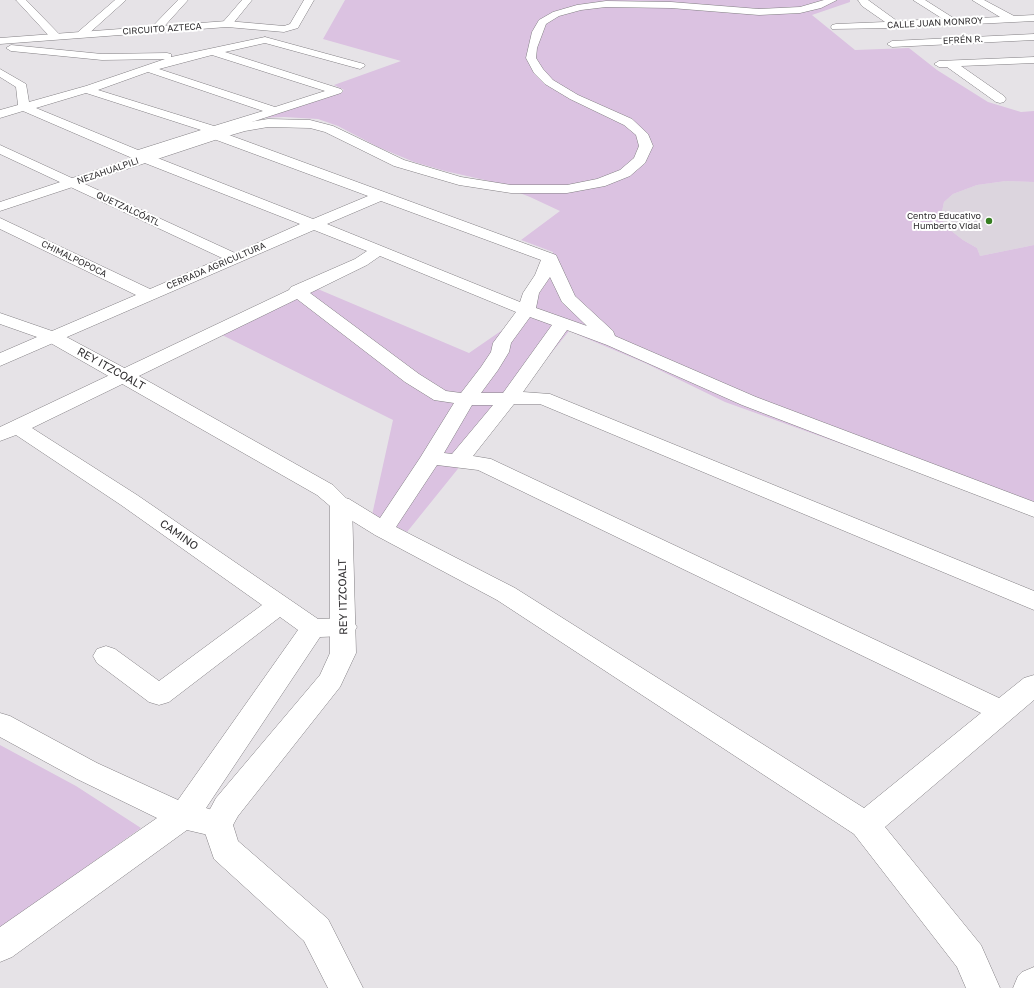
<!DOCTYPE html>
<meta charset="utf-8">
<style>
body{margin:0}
canvas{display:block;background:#e6e3e7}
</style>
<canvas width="1034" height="988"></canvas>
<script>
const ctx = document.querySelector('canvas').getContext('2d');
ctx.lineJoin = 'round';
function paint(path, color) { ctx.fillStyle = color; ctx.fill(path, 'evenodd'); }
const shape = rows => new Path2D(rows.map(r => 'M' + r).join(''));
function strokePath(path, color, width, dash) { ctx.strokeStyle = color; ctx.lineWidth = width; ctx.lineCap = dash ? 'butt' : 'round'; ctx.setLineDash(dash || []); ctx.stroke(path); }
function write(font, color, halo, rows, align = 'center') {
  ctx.font = font + ' "Golos Text",sans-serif'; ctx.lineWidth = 4; ctx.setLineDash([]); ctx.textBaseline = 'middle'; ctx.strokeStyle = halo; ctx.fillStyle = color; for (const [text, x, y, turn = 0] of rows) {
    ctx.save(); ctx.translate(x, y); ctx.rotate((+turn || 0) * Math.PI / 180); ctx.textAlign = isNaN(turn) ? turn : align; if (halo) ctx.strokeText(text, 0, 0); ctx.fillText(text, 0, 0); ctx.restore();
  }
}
paint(shape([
 [1006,181,1034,182,1034,245,980,256,977,248,963,240,945,226,941,216,944,202,953,194,977,185]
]), '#dcd5de');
paint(shape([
 [345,0,850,0,850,2,812,15,855,50,909,48,937,70,988,102,1021,112,1034,111,1034,182,1006,181,977,185,953,194,944,202,941,216,945,226,963,240,977,248,980,256,1034,245,1034,513,725,402,645,363,569,331,407,532,372,515,393,420,212,330,306,284,469,353,527,313,550,276,553,252,521,240,560,211,530,197,489,181,445,171,414,162,378,147,338,126,318,119,284,117,257,118,323,99,344,90,334,85,401,61,323,39],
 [0,745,76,786,141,828,0,928]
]), '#dbc2e1');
const street = shape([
 [16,0,26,0,59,34,60,36,59,38,51,38,16,0],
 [115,0,126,0,86,36,78,36,77,34,78,32,115,0],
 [178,0,188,0,160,31,152,31,151,29,152,27,178,0],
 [242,0,252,0,231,26,223,26,222,24,223,22,242,0],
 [858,0,868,0,897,21,943,19,913,0,925,0,955,19,1000,17,972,0,984,0,1014,16,1034,15,1034,21,896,28,832,29,831,27,832,25,836,24,885,22,862,6,858,0],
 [1034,34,1034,40,892,47,887,44,892,41,1034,34],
 [265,37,364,64,365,66,360,69,265,43,225,52,341,89,343,91,341,93,221,132,556,255,575,296,613,331,615,336,756,397,1034,502,1034,517,742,405,607,345,567,330,523,392,550,394,1034,591,1034,610,540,404,514,404,473,456,491,459,999,698,1024,678,1034,675,1034,700,885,827,981,945,1000,988,966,988,957,967,854,834,497,600,375,535,333,509,330,504,333,499,341,497,349,499,380,518,420,458,454,403,434,400,405,382,297,299,32,428,137,495,318,619,344,618,353,621,357,627,353,633,344,636,320,637,206,808,228,815,232,824,228,833,217,837,187,830,12,957,0,962,0,927,157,818,77,779,0,737,0,713,10,716,97,763,178,800,298,630,280,617,169,702,159,705,149,702,97,663,93,656,97,649,106,646,115,649,159,681,262,605,121,505,16,435,0,441,0,427,289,290,291,287,355,259,367,251,314,230,0,366,0,353,37,337,0,324,0,313,52,331,136,295,0,229,0,218,150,289,222,258,0,154,0,145,235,253,300,224,132,158,23,111,0,118,0,110,18,105,16,87,0,77,0,69,26,84,29,102,86,86,165,59,102,60,11,51,6,48,11,45,102,54,167,53,171,54,171,57,265,37],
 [212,55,325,91,275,107,159,69,212,55],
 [148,72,263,111,214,126,98,90,148,72],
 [86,93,201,130,138,150,36,108,86,93],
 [210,136,211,138,368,196,313,219,150,155,210,136],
 [381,201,541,260,535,275,523,293,520,302,327,224,381,201],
 [380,256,516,312,493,343,491,352,481,367,461,393,446,391,419,374,310,293,367,265,380,256],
 [550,277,562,302,587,326,536,308,539,293,550,277],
 [530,317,552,325,503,393,481,393,498,370,509,352,511,343,530,317],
 [472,405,493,405,452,454,444,453,472,405],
 [437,465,478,470,981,713,864,808,515,588,396,527,437,465],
 [1034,57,1034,63,961,66,1004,96,1006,99,1004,102,1000,103,996,102,947,67,939,67,934,64,939,61,1034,57],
 [1034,967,1034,988,1013,988,1018,976,1022,972,1034,967]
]);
const secondary = shape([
 [304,0,314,0,299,26,298,28,284,32,227,27,0,44,0,38,227,21,284,26,290,24,304,0],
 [824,0,837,0,821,8,800,13,759,15,671,8,606,7,581,10,559,16,546,24,537,48,536,58,543,69,553,80,578,95,632,119,648,134,653,146,645,163,630,176,605,186,567,193,511,193,459,185,394,166,325,132,310,128,268,127,245,131,221,138,0,211,0,202,211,132,243,123,268,119,310,120,333,126,404,160,461,177,511,185,567,185,597,179,620,170,634,158,639,146,636,135,624,125,570,99,545,84,534,73,526,58,532,32,539,20,553,12,577,5,606,1,671,2,759,9,800,7,824,0],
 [53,332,59,333,130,371,333,485,352,504,356,653,340,687,238,816,233,825,238,841,328,919,363,988,328,988,304,941,214,859,202,824,216,798,320,675,330,653,330,506,317,495,47,341,44,337,47,333,53,332]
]);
strokePath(street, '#827f83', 1);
strokePath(secondary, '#827f83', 1);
paint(street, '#fff');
paint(secondary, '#fff');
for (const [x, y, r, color] of [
 [989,221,4,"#367d21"]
]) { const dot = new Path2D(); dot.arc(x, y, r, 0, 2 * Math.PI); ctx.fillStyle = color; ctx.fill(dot); strokePath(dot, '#fff', 1.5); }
write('9px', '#302e30', '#fff', [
 ["CALLE JUAN MONROY",935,23,-3],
 ["CIRCUITO AZTECA",162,29,-4],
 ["EFRÉN R.",963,40,-3],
 ["NEZAHUALPILI",108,171,-19],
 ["QUETZALCÓATL",128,209,25],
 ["CHIMALPOPOCA",74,259,26],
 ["CERRADA AGRICULTURA",216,266,-23]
]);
write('9px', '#302e30', '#fff', [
 ["Centro Educativo",981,216],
 ["Humberto Vidal",981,226]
], 'right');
write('11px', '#302e30', '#fff', [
 ["REY ITZCOALT",111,369,29],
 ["CAMINO",179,535,35],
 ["REY ITZCOALT",343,597,-91]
]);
</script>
